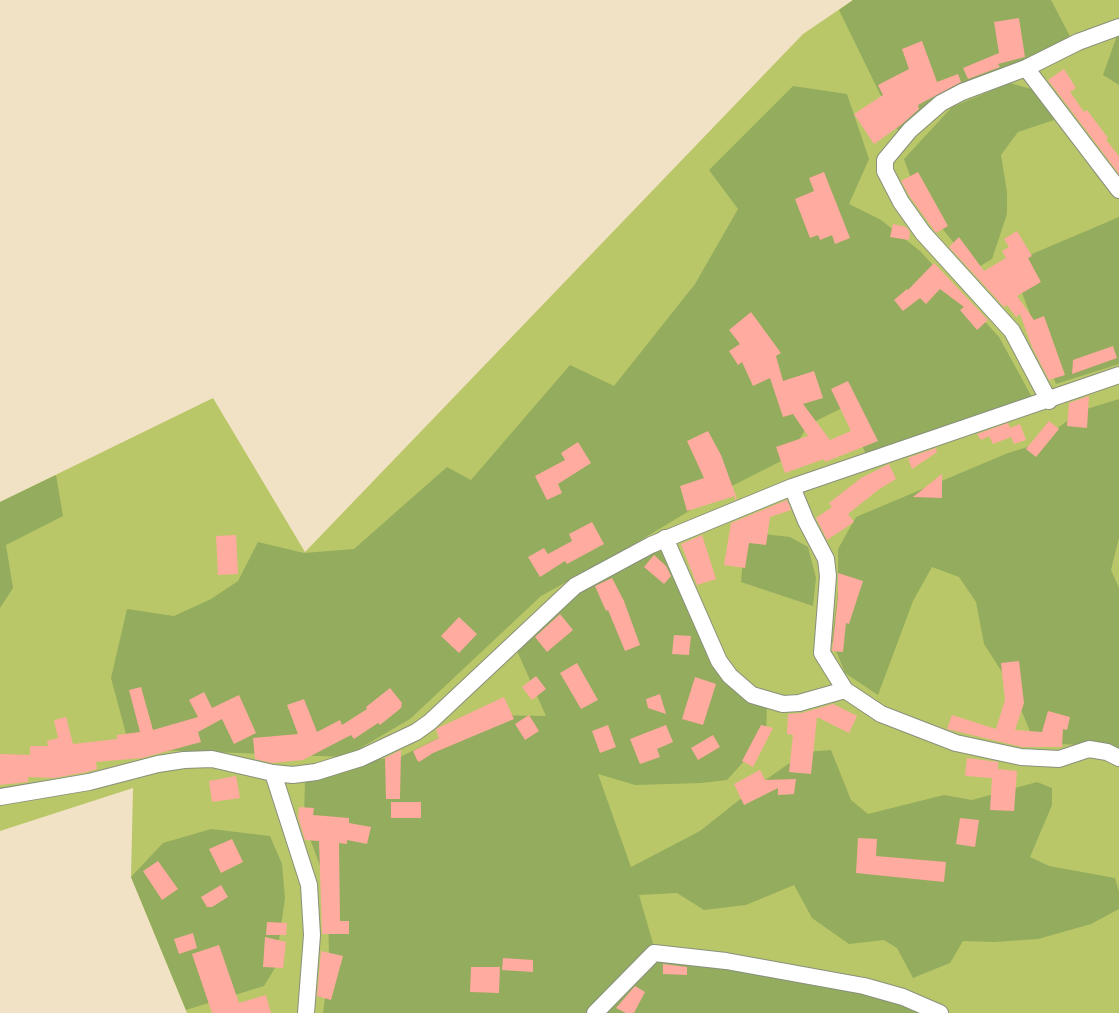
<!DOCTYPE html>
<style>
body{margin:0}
canvas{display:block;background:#f2e2c5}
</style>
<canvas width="1119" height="1013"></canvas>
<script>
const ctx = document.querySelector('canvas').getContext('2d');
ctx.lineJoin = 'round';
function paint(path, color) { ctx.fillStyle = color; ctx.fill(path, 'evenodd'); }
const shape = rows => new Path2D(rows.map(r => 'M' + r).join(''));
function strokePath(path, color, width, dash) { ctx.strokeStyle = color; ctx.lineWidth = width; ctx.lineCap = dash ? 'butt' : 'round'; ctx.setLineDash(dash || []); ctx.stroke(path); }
paint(shape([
 [853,0,1119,0,1119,1013,187,1013,131,877,133,788,0,831,0,502,213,398,305,552,803,34]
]), '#bac769');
paint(shape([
 [853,0,1051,0,1072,40,978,81,900,135,839,10],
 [1119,30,1119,85,1103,75],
 [1010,83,1035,90,1054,120,1018,132,1001,155,1007,192,1007,214,992,259,975,269,919,200,904,159,952,107],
 [793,86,847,94,869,159,849,204,881,220,920,251,999,337,1033,399,867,457,846,406,808,425,789,457,724,490,626,549,541,596,410,719,345,757,130,749,111,678,127,609,174,616,211,599,238,581,258,542,304,553,354,549,447,467,471,480,570,365,614,386,695,284,738,209,709,170],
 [1119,217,1119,364,1056,384,1011,263],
 [1119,399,1119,538,1111,570,1119,588,1119,753,1105,746,1035,743,1011,686,984,644,976,602,959,577,932,567,913,601,878,695,845,673,832,641,838,591,838,549,856,517,1008,453,1037,444,1080,411],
 [56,475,63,516,6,545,13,588,0,608,0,502],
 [745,532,790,537,808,547,816,578,813,606,741,582],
 [661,541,720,661,767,704,766,737,727,780,701,783,635,785,598,774,631,867,700,831,753,789,805,752,831,750,851,800,868,814,944,795,972,800,1037,782,1052,788,1052,805,1030,857,1049,866,1115,878,1119,892,1119,909,1091,924,1038,939,994,942,963,941,950,963,913,978,897,948,884,940,849,944,812,918,794,885,746,905,704,910,677,893,639,895,657,957,875,991,934,1013,323,1013,329,968,328,888,304,822,305,779,329,777,378,759,400,757,485,715,546,716,514,644,569,594],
 [211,829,270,836,282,864,285,898,275,968,264,986,186,1010,131,877,163,843]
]), '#93ac5d');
paint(shape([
 [1019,18,1025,57,998,64,1000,67,968,79,963,68,999,53,994,22],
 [922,41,937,82,958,74,961,82,918,105,919,109,901,125,874,144,854,114,883,95,878,85,909,69,902,49],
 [1064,69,1076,88,1070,92,1084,112,1087,110,1108,138,1106,140,1119,156,1119,174,1048,80],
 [824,172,850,238,835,244,832,235,820,240,818,235,810,238,795,199,814,191,809,178],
 [918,172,948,226,936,233,910,197,901,181],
 [893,224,906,227,910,232,909,240,890,237],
 [1017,231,1032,256,1028,258,1041,282,1017,296,1034,320,1044,316,1065,375,1049,380,1032,347,1020,314,1016,317,1007,305,1004,307,949,247,959,237,984,271,1006,258,1002,251,1009,247,1004,239],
 [934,263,988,320,977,330,960,310,964,307,940,289,926,304,920,298,903,311,894,300,907,289,908,290],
 [751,312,781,353,776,356,783,381,814,371,823,398,803,404,830,440,851,431,831,389,848,381,878,441,825,462,824,459,785,473,776,447,808,436,793,414,783,417,770,378,753,386,742,362,738,365,729,351,740,344,729,330],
 [1113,346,1117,358,1072,374,1073,360],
 [1089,396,1087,428,1067,426,1069,403],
 [1049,421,1059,429,1036,457,1026,449],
 [1008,423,1010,428,1020,424,1026,440,1014,444,1011,437,993,444,989,436,981,440,977,434],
 [708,431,721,455,737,499,735,500,735,496,687,511,680,486,704,478,687,441],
 [578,442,591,463,558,484,562,493,547,500,535,476,565,460,561,453],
 [936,448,937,452,912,469,908,458],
 [889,464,896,479,878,490,848,514,854,522,827,540,816,518,832,507,829,503,861,478],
 [942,474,942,498,913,497],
 [787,500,791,510,770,517,766,545,749,543,745,568,724,565,731,523],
 [592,522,604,544,567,564,565,561,540,577,528,557,544,548,548,554,572,541,569,534],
 [236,535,238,574,218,575,216,536],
 [702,535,716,579,697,585,681,544],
 [654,555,666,566,671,576,664,584,644,567],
 [838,573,863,581,849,624,846,623,843,652,832,651,838,596],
 [612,578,624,601,640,645,625,651,608,610,606,611,595,586],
 [560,614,573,630,547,652,535,637],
 [459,617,477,634,459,653,441,636],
 [674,635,691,636,689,655,672,654],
 [1019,661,1024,703,1015,730,1042,732,1048,711,1070,717,1067,730,1063,729,1062,747,1022,747,947,729,952,715,996,729,1005,700,1001,663],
 [577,663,598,700,581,709,560,673],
 [536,676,546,689,532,700,522,687],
 [695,677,716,684,703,725,682,719],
 [141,687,153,730,198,717,189,700,204,692,212,708,239,695,256,733,234,744,222,719,198,732,201,742,142,758,96,762,97,769,87,772,54,778,28,777,28,782,0,785,0,754,30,755,30,746,48,746,47,741,58,738,54,720,66,717,73,744,117,739,117,735,140,732,129,690],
 [390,688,402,703,401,708,380,725,378,723,354,739,351,735,303,760,272,763,255,759,253,738,298,734,287,705,304,699,317,732,340,720,342,725,367,709,366,707],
 [660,694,666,714,648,708,646,699],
 [504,697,514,719,433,753,419,762,417,760,413,751,439,738,436,730,438,728],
 [833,704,857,716,849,733,817,717,811,774,789,772,793,735,787,734,788,714,802,713],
 [529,715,539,731,525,740,515,724],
 [608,725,616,747,600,753,592,731],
 [666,725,673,742,657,749,660,757,640,764,630,739],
 [761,725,773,728,753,767,742,761],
 [713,735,720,747,698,760,691,748],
 [401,750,400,799,386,799,385,758],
 [967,758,998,762,998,769,1017,771,1014,811,990,810,992,778,965,776],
 [760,770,765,780,796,779,794,794,778,795,778,788,744,805,734,784],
 [236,776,240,798,212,802,209,781],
 [391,802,421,802,421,818,391,818],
 [299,807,314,808,313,815,349,818,349,823,371,827,367,844,347,840,347,844,339,843,340,921,349,921,349,934,322,934,319,841,305,840,298,817],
 [960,818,979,820,975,847,956,844],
 [858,838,877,839,876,856,946,862,944,882,856,873],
 [232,839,243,862,221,873,209,849],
 [158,861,178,889,162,900,143,871],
 [221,885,228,897,212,907,207,907,201,897],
 [267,922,287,923,286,935,266,935],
 [193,933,197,948,179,954,174,939],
 [265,937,286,942,283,968,263,967],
 [219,945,239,1003,266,995,271,1013,212,1013,192,954],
 [321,951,343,956,331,1000,317,996],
 [503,958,533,960,533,972,502,970],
 [663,964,687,967,687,975,663,974],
 [471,967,500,967,499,993,470,992],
 [635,986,645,992,634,1013,626,1013,616,1008]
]), '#ffab9f');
const minor = shape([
 [1026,68,1078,42,1119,27],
 [1049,401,1012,331,923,233,901,202,885,171,885,160,910,130,941,103,962,92,1026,68,1119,190],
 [792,487,806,521,826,559,828,576,822,653,845,690,881,714,956,743,1021,757,1059,759,1089,749,1107,752,1119,758],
 [665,538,719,661,730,676,752,695,783,704,799,703,845,690],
 [273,773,309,885,312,935,306,1013],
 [0,797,89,782,158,764,184,760,212,759,273,773,293,775,316,772,361,758,416,732,430,722,575,586,651,545,792,487,1119,375],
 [595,1013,654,953,726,961,864,986,903,997,940,1013]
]);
strokePath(minor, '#88907c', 18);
strokePath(minor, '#fff', 16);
</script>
